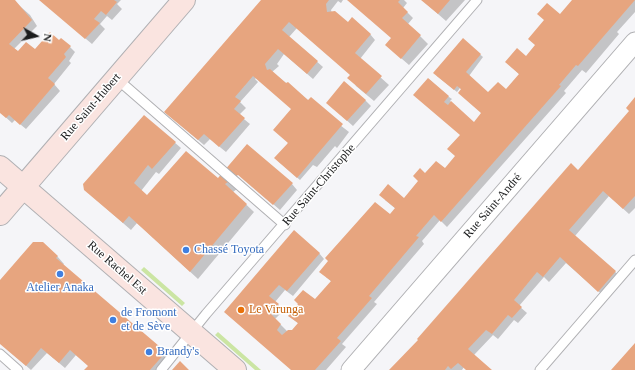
<!DOCTYPE html>
<meta charset="utf-8">
<style>
body{margin:0}
#map{position:relative;width:635px;height:370px;overflow:hidden;background:#f5f5f8;font-family:"Times New Roman",serif}
canvas{display:block}
.north{position:absolute;left:16px;top:16px;width:40px;height:40px;-webkit-text-stroke:3px #fff;paint-order:stroke;rotate:98deg;font-size:11px;font-weight:700;line-height:16px;text-align:center;color:#1b1c1d}
.north::after{content:'';display:block;margin:auto;width:14px;height:18px;background:#1b1c1d;clip-path:polygon(50% 0,100% 100%,50% 72%,0 100%)}
</style>
<div id="map">
<canvas width="635" height="370"></canvas>
<div class="north">N</div>
</div>
<script>
const ctx = document.querySelector('canvas').getContext('2d');
ctx.lineJoin = 'round';
function paint(path, color) { ctx.fillStyle = color; ctx.fill(path, 'evenodd'); }
const shape = rows => new Path2D(rows.map(r => 'M' + r).join(''));
function strokePath(path, color, width, dash) { ctx.strokeStyle = color; ctx.lineWidth = width; ctx.lineCap = dash ? 'butt' : 'round'; ctx.setLineDash(dash || []); ctx.stroke(path); }
function write(font, color, halo, rows, align = 'center') {
  ctx.font = font + ' "Times New Roman",serif'; ctx.lineWidth = 3; ctx.setLineDash([]); ctx.textBaseline = 'middle'; ctx.strokeStyle = halo; ctx.fillStyle = color; for (const [text, x, y, turn = 0] of rows) {
    ctx.save(); ctx.translate(x, y); ctx.rotate((+turn || 0) * Math.PI / 180); ctx.textAlign = isNaN(turn) ? turn : align; if (halo) ctx.strokeText(text, 0, 0); ctx.fillText(text, 0, 0); ctx.restore();
  }
}
paint(shape([
 [144,267,185,303,182,306,141,270],
 [218,332,261,370,255,370,215,335]
]), '#cbe5a3');
paint(shape([
 [0,0,13,0,30,15,37,26,14,49,18,52,35,51,59,42,70,47,75,52,69,61,71,63,54,84,60,91,26,129,15,120,12,123,0,112],
 [40,0,121,0,117,4,122,9,112,20,107,16,100,24,105,29,92,44],
 [262,0,343,0,341,3,338,1,331,10,332,13,348,24,370,34,375,40,360,59,389,85,374,101,356,86,351,75,297,28,289,37,323,67,313,79,284,54,277,64,279,66,272,72,349,132,337,148,335,146,317,167,313,165,300,180,278,161,288,143,293,109,256,78,255,79,258,82,240,102,246,108,239,115,250,124,226,152,210,139,204,145,171,117],
 [348,0,404,0,407,3,403,8,413,18,408,24,428,44,409,65,394,52,392,38],
 [422,0,465,0,446,21],
 [573,0,635,0,635,12,617,32,619,34,586,73,582,70,564,91,566,93,447,227,440,220,422,241,424,244,374,302,377,304,342,344,346,347,326,370,292,370,231,317,319,253,324,259,293,296,285,290,275,302,284,310,275,319,287,331,292,331,299,324,289,316,315,301,332,282,326,277,396,209,385,200,404,199,426,174,445,169,456,157,461,135,429,79,449,97,452,99,450,101,474,123,482,113,460,88,457,92,437,76,463,40,483,57,469,76,488,93,506,90,520,75,506,62,526,57],
 [635,98,635,208,629,214,609,196,575,236,623,279,606,298,566,263,549,282,544,277,519,306,527,313,518,323,514,320,498,339,493,335,474,355,490,370,467,370,464,367,462,370,391,370,578,171,630,111],
 [365,100,371,106,353,126,333,108],
 [144,116,181,148,159,174,156,172,141,191,147,197,218,179,229,168,292,184,297,190,280,210,236,172,235,174,245,183,233,192,254,212,198,279,137,223,131,230,85,190],
 [57,256,64,264,63,265,170,358,160,370,85,370,89,366,76,355,65,368,47,353,31,370,0,343,0,282]
]), '#0003');
paint(shape([
 [0,0,15,0,32,20,9,44,18,51,26,42,35,49,50,32,59,40,61,38,71,46,64,54,66,57,48,78,55,84,20,125,9,115,6,118,0,113],
 [39,0,114,0,117,2,106,15,101,11,94,19,100,23,85,39],
 [261,0,329,0,326,4,327,12,335,11,348,22,352,17,371,34,355,53,382,76,366,94,347,78,350,75,289,22,282,30,318,61,307,74,278,49,265,64,267,70,270,69,286,83,288,82,308,100,311,97,343,124,297,178,274,158,288,143,273,130,291,109,253,76,235,97,241,101,234,109,245,118,219,147,204,134,198,140,164,112],
 [347,0,400,0,398,2,408,12,402,18,421,35,401,59,385,45,391,38],
 [421,0,450,0,438,14],
 [572,0,635,0,578,66,576,65,559,85,561,86,441,222,434,215,416,236,419,237,369,296,372,298,337,338,341,341,315,370,291,370,224,312,294,230,320,253,287,291,279,285,269,296,279,304,270,313,281,324,277,330,282,335,288,330,292,330,298,323,288,316,298,304,294,300,303,290,315,299,331,281,319,272,328,261,325,258,375,202,390,214,395,208,379,195,388,184,404,198,418,181,413,176,420,168,425,173,436,161,445,168,455,156,447,149,460,135,413,95,428,78,449,96,444,102,448,105,451,101,474,122,481,113,458,93,461,89,457,86,454,90,433,73,463,38,481,54,466,72,488,92,498,82,506,89,519,74,505,62,517,48,526,56,535,45,528,39,544,20,537,14,547,3,560,14],
 [344,81,366,100,347,121,326,103],
 [635,97,635,196,623,209,603,191,569,230,616,271,598,292,560,257,543,277,537,272,514,300,522,307,512,318,508,315,492,334,486,330,468,349,492,370,466,370,458,363,451,369,448,366,445,370,389,370,418,340,417,339,571,163,578,170,629,111,626,108],
 [144,115,176,142,152,169,148,165,134,183,147,195,186,151,218,178,247,144,293,183,273,205,238,175,225,184,247,204,190,272,129,216,123,223,84,190,83,184],
 [33,242,43,242,58,256,56,258,166,352,150,370,84,370,88,366,70,350,59,363,41,348,26,366,0,344,0,280],
 [635,343,635,370,611,370],
 [180,361,189,370,172,370]
]), '#e7a57f');
const lane = shape([
 [116,78,285,225],
 [0,354,18,370],
 [161,370,206,314,477,0],
 [540,370,635,260]
]);
const street = shape([
 [351,370,635,42]
]);
const secondary = shape([
 [0,167,235,370],
 [0,214,184,0]
]);
strokePath(lane, '#b0b0b3', 11);
strokePath(street, '#b0b0b3', 21);
strokePath(secondary, '#b0b0b3', 24);
strokePath(lane, '#fff', 9);
strokePath(street, '#fff', 19);
strokePath(secondary, '#fae4e0', 22);
for (const [x, y, r, color] of [
 [186,250,4,"#3f7fe0"],
 [60,274,4,"#3f7fe0"],
 [241,310,4,"#e8710a"],
 [113,320,4,"#3f7fe0"],
 [149,352,4,"#3f7fe0"]
]) { const dot = new Path2D(); dot.arc(x, y, r, 0, 2 * Math.PI); ctx.fillStyle = color; ctx.fill(dot); strokePath(dot, '#fff', 1.5); }
write('12px', '#1b1c1d', '#fff', [
 ["Rue Saint-Hubert",91,107,-49],
 ["Rue Saint-Christophe",319,185,-49],
 ["Rue Saint-André",493,206,-49],
 ["Rue Rachel Est",117,268,41]
]);
write('12px', '#366cbe', '#fff', [
 ["Chassé Toyota",194,250],
 ["Atelier Anaka",60,288,"center"],
 ["de Fromont",121,313],
 ["et de Sève",121,327],
 ["Brandy's",157,352]
], 'left');
write('12px', '#c56008', '#fff', [
 ["Le Virunga",249,310]
], 'left');
</script>
